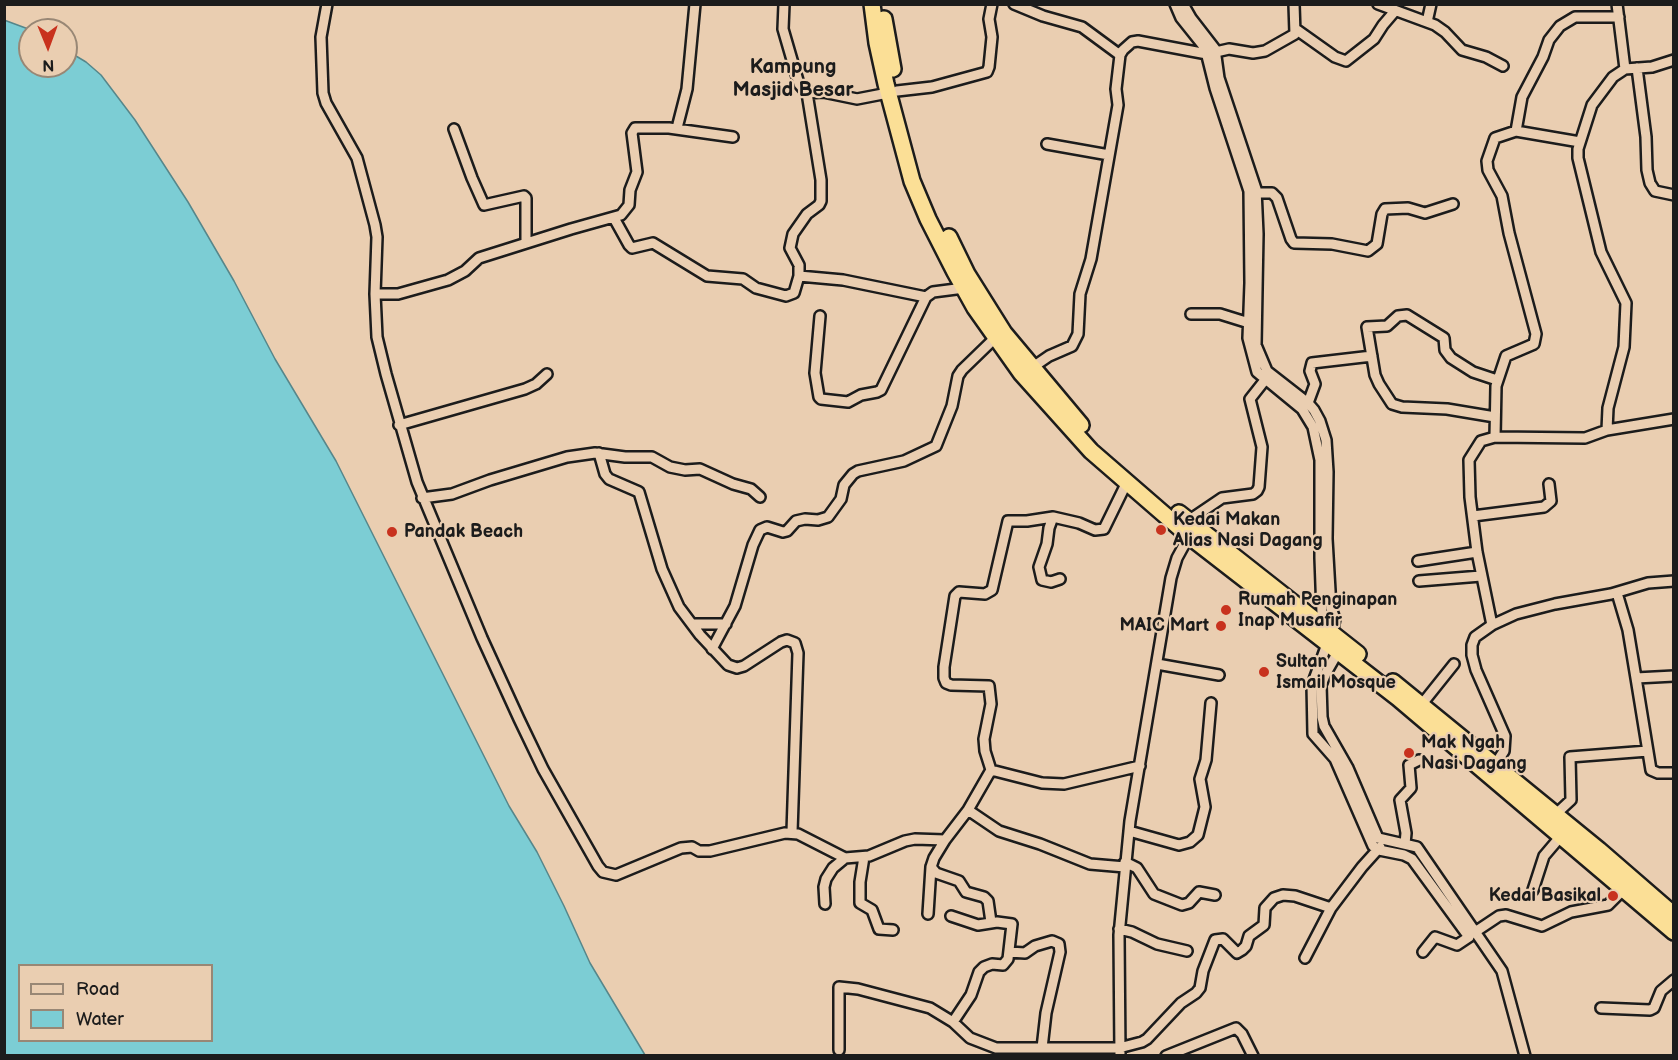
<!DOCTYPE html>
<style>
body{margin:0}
#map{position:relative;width:1678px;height:1060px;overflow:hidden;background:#eaceb1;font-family:"Balsamiq Sans",sans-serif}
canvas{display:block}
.frame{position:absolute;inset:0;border:6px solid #1c1c1c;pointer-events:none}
.legend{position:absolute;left:18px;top:964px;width:195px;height:78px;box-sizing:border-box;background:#eaceb1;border:2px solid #988775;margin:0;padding:8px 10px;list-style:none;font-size:18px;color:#1c1c1c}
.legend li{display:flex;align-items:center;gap:12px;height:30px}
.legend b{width:30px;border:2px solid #988775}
.north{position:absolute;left:18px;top:18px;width:60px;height:60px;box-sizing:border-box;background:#eaceb1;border:2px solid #988775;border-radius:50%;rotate:179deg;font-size:16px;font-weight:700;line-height:24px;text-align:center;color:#1c1c1c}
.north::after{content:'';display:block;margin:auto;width:21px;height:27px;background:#c8321e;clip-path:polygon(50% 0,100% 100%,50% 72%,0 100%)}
</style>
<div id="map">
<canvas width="1678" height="1060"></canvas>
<div class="frame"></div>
<ul class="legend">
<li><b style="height:8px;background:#eaceb1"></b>Road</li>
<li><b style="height:16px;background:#7ccdd4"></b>Water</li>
</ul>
<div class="north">N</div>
</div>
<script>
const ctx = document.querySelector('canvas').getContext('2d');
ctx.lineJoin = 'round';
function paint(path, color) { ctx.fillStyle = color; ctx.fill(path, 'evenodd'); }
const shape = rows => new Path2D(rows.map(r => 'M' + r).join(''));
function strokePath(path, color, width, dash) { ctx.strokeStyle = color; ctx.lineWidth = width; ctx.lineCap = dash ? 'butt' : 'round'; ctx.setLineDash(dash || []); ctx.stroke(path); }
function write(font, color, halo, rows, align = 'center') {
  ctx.font = font + ' "Balsamiq Sans",sans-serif'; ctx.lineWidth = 4.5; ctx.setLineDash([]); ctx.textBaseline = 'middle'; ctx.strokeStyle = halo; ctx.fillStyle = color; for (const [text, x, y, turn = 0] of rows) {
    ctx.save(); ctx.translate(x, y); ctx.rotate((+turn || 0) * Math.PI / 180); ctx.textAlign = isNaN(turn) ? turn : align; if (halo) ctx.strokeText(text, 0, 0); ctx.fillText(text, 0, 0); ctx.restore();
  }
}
const water = shape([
 [4,20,31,30,30,66,66,66,66,50,86,62,101,75,135,120,188,202,234,281,275,359,336,461,509,806,537,852,564,906,590,963,645,1055,5,1055,4,20],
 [20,966,212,966,212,1040,20,1040,20,966]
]);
paint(water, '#7ccdd4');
strokePath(water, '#56868a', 1.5);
const minor = shape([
 [327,4,321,37,323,93,326,103,357,158,375,225,377,237,375,294,377,337,386,374,417,482,482,638,519,719,543,769,598,866,603,872,616,875,681,848,692,847,699,851,710,851,785,833,798,834,845,858,869,856,905,841,915,839,945,840],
 [784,4,783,29,799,84,807,93,821,180,821,201,819,205,807,214,793,234,790,248,799,265,799,276],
 [1014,4,1043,16,1082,27,1120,55],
 [1175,4,1181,18,1205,48,1215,88,1249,191,1250,283,1248,338,1257,372,1302,409,1313,427,1320,460,1320,558,1322,613,1320,624],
 [1183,4,1191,18,1215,49,1219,78,1256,189,1258,234,1256,345,1267,371,1308,403,1314,410,1320,421,1326,440,1328,472,1327,539,1331,608,1335,619,1332,634],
 [1378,4,1435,25,1445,32,1462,50,1486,57,1503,66],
 [1617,4,1625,69],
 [1427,22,1431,4],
 [1297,30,1335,57,1346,61,1374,39,1383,25,1395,11],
 [1637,68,1646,137,1647,170,1650,183,1655,191,1674,195],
 [897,91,932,87,987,72,989,67,992,37,989,19,992,4],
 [807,93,823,92,857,99,888,93],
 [677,128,687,89,695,4],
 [454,129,472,178,484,205,524,196,526,198,526,242],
 [1516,131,1580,142],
 [1047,144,1109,155],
 [1257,193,1272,193,1277,198,1291,239,1294,243,1332,244,1368,251,1377,244,1382,214,1385,209,1408,208,1425,213,1453,204],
 [614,218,629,245,632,248,653,243,707,276,743,279,756,288,786,296,794,293,799,276,843,280,926,297,933,292,964,288],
 [375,294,398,294,448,280,465,271,479,258,571,229,621,215,629,205,630,190,637,172,632,133,635,128,669,128,733,137],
 [1191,314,1220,314,1249,323],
 [820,316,815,373,819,397,821,399,848,402,861,395,877,392,881,390,926,297],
 [1033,367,1049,356,1072,346,1078,334,1080,294,1091,259,1118,105,1116,89,1120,55,1123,50,1132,42,1138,41,1207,54,1229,49,1253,53,1265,51,1295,34,1294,4],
 [1308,403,1315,384,1310,371,1312,363,1372,356],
 [1495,417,1447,409,1402,407,1392,404,1379,384,1375,375,1367,327,1387,326,1398,316,1407,315,1444,338,1445,350,1451,358,1473,372,1497,380],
 [399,425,525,389,536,384,547,374],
 [1607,430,1608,408,1624,347,1626,303,1601,252,1578,158,1578,149,1592,105,1613,77,1625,69,1652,67,1674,60],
 [1495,437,1585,438,1607,430,1674,419],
 [599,453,605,474,609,479,639,492,662,569,679,607,700,635,728,665,737,668,744,666,781,642,787,640,795,643,798,653,792,832],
 [422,498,452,494,490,480,567,457,595,453,625,457,652,457,670,467,685,470,700,469,733,484,751,489,760,497],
 [1473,516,1544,507,1551,501,1549,484],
 [1053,517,1049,528,1047,544,1039,567,1042,580,1051,582,1060,579],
 [1188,521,1222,498,1253,494,1257,491,1259,487,1262,447,1250,399,1265,380],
 [1418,561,1477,552],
 [1419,581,1481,576],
 [1617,593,1628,630,1636,678,1674,676],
 [692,624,726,624],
 [1492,625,1516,614,1555,604,1611,594,1648,583,1674,581],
 [1327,644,1312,685,1313,734,1335,759,1373,846,1379,850,1404,855,1412,859,1469,937,1457,945,1435,937,1423,952],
 [712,649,735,606,753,545,760,530,767,527,783,532,787,531,796,521,805,519,818,520,828,517,841,499,844,485,853,474,858,471,904,461,936,446,952,406,958,376,962,370,995,338],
 [1338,652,1326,673,1321,685,1322,717,1324,726,1348,768,1378,838,1417,847,1502,971,1525,1056],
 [1157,664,1219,675],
 [1636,678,1651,770,1658,773,1674,773],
 [1422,704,1454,664],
 [1495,765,1504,751,1505,736,1476,670,1472,655,1472,645,1475,637,1492,625,1477,552,1470,497,1469,460,1481,441,1495,437,1496,386,1506,356,1534,344,1536,334,1509,233,1502,196,1488,170,1487,161,1495,138,1516,131,1522,97,1543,57,1549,40,1560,26,1575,17,1619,17],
 [991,770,985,751,984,739,991,704,989,686,951,685,946,683,944,678,944,667,955,596,959,592,985,594,992,590,1008,521,1027,521,1053,517,1079,523,1095,530,1104,529,1127,482],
 [968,810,999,831,1040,844,1090,864,1125,867],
 [1556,814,1571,800,1570,757,1648,751],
 [1129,831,1179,845,1190,842,1198,835,1205,807,1200,779,1206,760,1211,703],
 [1405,844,1406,833,1400,800,1411,788,1409,765,1419,760],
 [864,857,860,882,860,903,872,910,879,929,893,930],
 [1125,862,1137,868,1154,894,1182,905,1189,903,1199,892,1215,895],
 [931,867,936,873,959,881,966,892,984,897,988,901,991,922],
 [1533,890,1544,856,1561,836],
 [825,904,824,887,826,879,833,868,845,858],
 [928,914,931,867,934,858,945,840,968,810,991,770,1042,783,1064,784,1140,766],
 [951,916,978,925,997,922,1012,924,1008,959,1003,965,992,964,984,967,979,972,971,995,953,1022],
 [1119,929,1132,932,1157,944,1187,951],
 [1475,932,1499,916,1506,915,1542,926,1571,912,1608,905,1624,889],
 [1009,952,1025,953,1035,946,1052,941,1059,944,1060,952,1046,1013,1042,1048],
 [1305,958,1331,908,1362,867,1380,847],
 [1601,1008,1650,1010,1654,1008,1661,991,1674,980],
 [839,1050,839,987,858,989,930,1008,953,1022,970,1038,996,1048,1119,1048,1142,1042,1147,1039,1181,1003,1196,993,1200,988,1203,971,1215,940,1223,939,1237,953,1242,950,1246,946,1249,936,1264,925,1265,908,1274,898,1283,895,1295,896,1331,908],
 [1120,1056,1119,935,1130,821,1171,578,1177,558,1189,536],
 [1166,1056,1236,1028,1242,1034,1253,1056]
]);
const trunk = shape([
 [872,4,877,43,886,84,912,181,928,219,955,272,975,308,1021,373,1091,451,1189,536,1398,698,1674,932],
 [884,19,893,69],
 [949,237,967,274,1004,333,1081,425],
 [1179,513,1358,654],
 [1393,682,1599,850,1674,915]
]);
strokePath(minor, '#1c1c1c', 14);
strokePath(trunk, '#1c1c1c', 20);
strokePath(minor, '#eaceb1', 9);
strokePath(trunk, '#fbdf96', 15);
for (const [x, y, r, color] of [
 [1161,530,6,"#c8321e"],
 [392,532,6,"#c8321e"],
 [1226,610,6,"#c8321e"],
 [1221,626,6,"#c8321e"],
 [1264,672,6,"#c8321e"],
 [1409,753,6,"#c8321e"],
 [1613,896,6,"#c8321e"]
]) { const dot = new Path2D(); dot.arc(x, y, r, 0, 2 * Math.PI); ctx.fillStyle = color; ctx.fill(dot); strokePath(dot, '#eaceb1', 2); }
write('bold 18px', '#1c1c1c', '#eaceb1', [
 ["Kedai Makan",1173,520],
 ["Alias Nasi Dagang",1173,541],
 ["Pandak Beach",404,532],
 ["Rumah Penginapan",1238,600],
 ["Inap Musafir",1238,621],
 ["MAIC Mart",1209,626,"right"],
 ["Sultan",1276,662],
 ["Ismail Mosque",1276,683],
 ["Mak Ngah",1421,743],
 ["Nasi Dagang",1421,764],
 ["Kedai Basikal",1601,896,"right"]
], 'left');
write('bold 20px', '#1c1c1c', '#eaceb1', [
 ["Kampung",793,68],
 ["Masjid Besar",793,91]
]);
</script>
